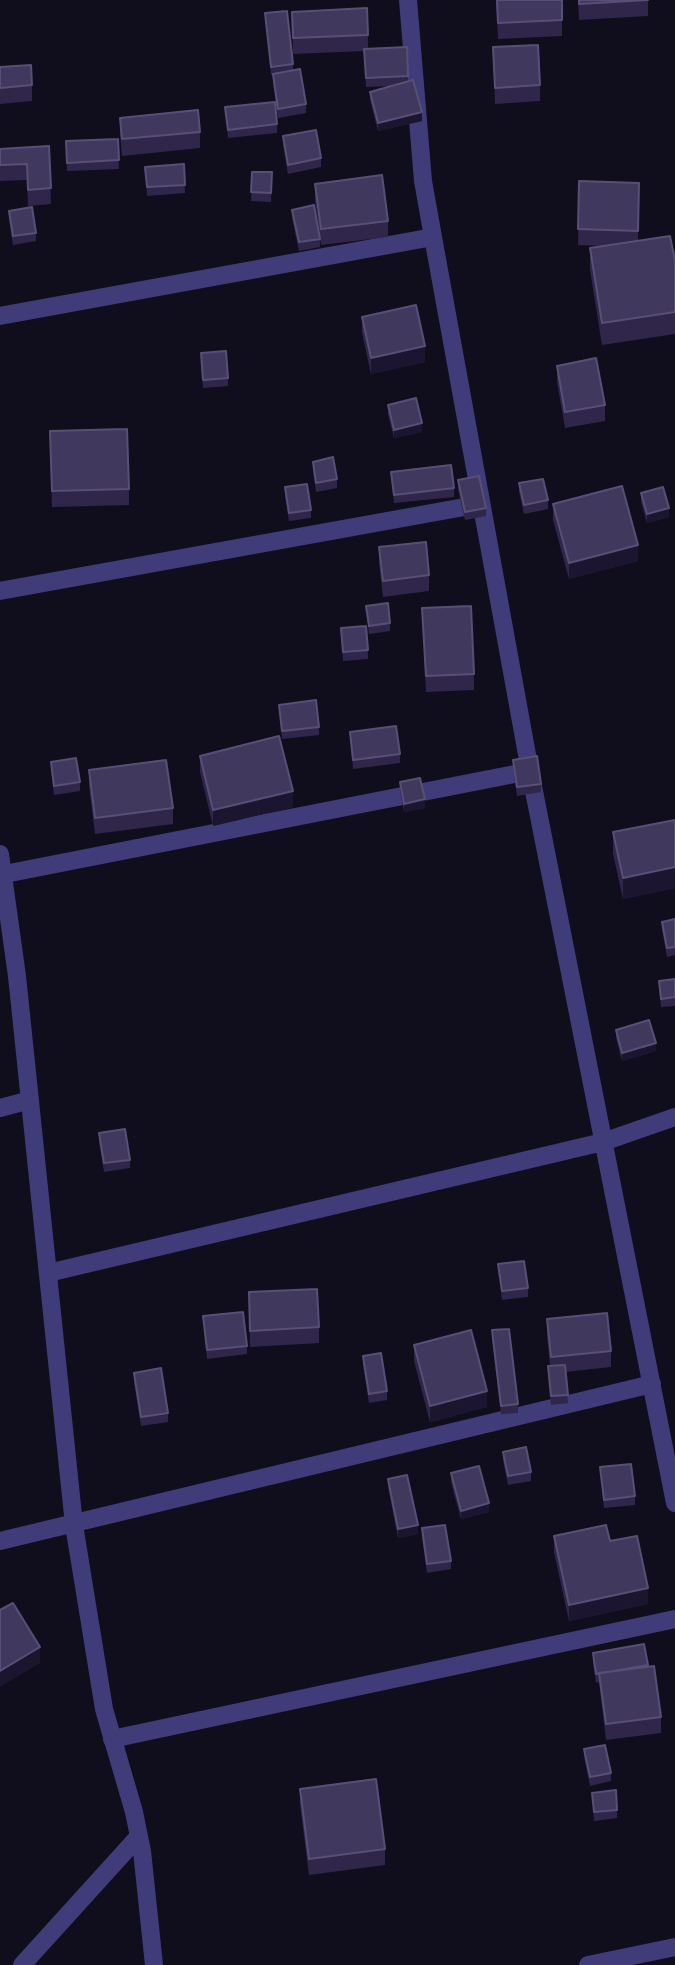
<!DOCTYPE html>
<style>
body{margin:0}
canvas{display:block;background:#100d1d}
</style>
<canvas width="675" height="1965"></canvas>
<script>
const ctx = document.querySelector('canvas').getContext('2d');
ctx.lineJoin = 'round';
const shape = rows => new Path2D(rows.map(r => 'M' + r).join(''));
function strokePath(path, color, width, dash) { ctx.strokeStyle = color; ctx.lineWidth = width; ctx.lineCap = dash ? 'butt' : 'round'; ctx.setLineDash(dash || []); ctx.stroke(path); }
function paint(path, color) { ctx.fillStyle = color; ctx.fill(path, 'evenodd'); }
strokePath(shape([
 [408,0,423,181,433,237,530,771,675,1503],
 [0,316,433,237],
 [0,591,481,504],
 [0,854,17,976,74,1525,104,1709,134,1812,142,1851,154,1965],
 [0,875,530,771],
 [0,1108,30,1100],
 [48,1273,603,1142,675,1117],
 [0,1541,652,1384],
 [112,1739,675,1619],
 [22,1965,139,1836],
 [588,1965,675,1947]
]), '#403b79', 18);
paint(shape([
 [496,0,562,0,562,36,498,39],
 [578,0,648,0,648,16,579,20],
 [292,12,368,35,368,49,407,47,408,81,422,121,378,131,370,100,370,92,392,86,366,87,364,51,293,54],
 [265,13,293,64,293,70,306,104,306,113,278,118,273,83,273,75,271,75],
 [493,47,540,85,540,101,495,104],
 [0,67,32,85,32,101,0,104],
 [225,107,277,124,277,133,228,138],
 [120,118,200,132,200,148,122,156,120,134],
 [283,136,321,158,321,167,288,174,283,145],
 [118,139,119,169,67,171,66,141],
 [49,146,51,204,28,206,27,180,0,181,0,149],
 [184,164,185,193,147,196,145,167],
 [252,172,272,172,271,202,251,201],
 [579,181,639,183,638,241,673,254,675,248,675,334,602,345,590,270,590,248,604,246,578,245],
 [315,184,388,221,388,237,321,245,315,200],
 [292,210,320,239,320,247,299,251,292,218],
 [9,211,36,233,36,241,13,245,9,219],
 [362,317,425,362,371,374,362,333],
 [201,353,228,378,228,386,203,388],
 [557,366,605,405,605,421,565,428,557,382],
 [388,405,422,432,394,438,388,414],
 [50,447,129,489,129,505,52,507],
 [313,462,337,479,337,488,316,492,313,470],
 [391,472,454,488,454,497,394,503],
 [458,480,486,508,486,516,465,520,458,489],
 [519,483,548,500,548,509,524,514,519,492],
 [285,487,311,510,311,518,289,521,285,496],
 [641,493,669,517,647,523,641,502],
 [553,504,638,561,569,579,553,520],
 [379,547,429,575,429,591,383,597,379,563],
 [366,606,390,623,390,631,369,634],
 [422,608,474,674,474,690,426,692],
 [341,628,368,650,368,659,343,661],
 [279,705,319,727,319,735,282,739],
 [350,732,400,754,400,763,353,769],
 [200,756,293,807,213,826,200,772],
 [513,760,541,784,541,792,517,796,513,768],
 [51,762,80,782,80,791,54,795,51,770],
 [89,770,173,808,173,824,95,834,89,786],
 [400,782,425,808,404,812,400,791],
 [675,820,675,888,623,899,613,854,613,832],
 [675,919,675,955,667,957,662,930,662,922],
 [675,979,675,1006,661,1007,659,981],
 [616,1030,656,1051,622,1061,616,1038],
 [99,1133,130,1160,130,1168,104,1172,99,1142],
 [498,1264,528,1288,528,1297,502,1300],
 [249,1292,319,1327,319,1343,250,1347],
 [203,1316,247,1346,247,1354,207,1359],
 [547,1319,611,1351,611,1367,565,1372,568,1403,551,1405,548,1375,548,1366,550,1366,547,1335],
 [492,1330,518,1404,518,1413,501,1414,492,1339],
 [414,1345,487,1407,430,1422,414,1361],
 [363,1356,387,1391,387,1400,369,1403,363,1365],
 [134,1373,168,1413,168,1422,141,1426,134,1382],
 [503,1452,531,1472,531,1481,508,1485,503,1460],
 [600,1467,635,1496,635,1505,604,1508],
 [451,1473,489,1512,461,1519,451,1482],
 [388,1479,418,1534,398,1538,388,1487],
 [422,1528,451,1561,451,1569,427,1573,422,1537],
 [554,1536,610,1541,648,1604,569,1621,554,1552],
 [644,1644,648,1667,661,1717,661,1733,606,1740,599,1682,596,1683,593,1662,593,1653],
 [584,1749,611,1773,611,1781,590,1786,584,1757],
 [300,1789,385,1849,385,1865,309,1875,300,1805],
 [592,1793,617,1810,617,1818,594,1821]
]), '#2f2649');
paint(shape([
 [422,112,422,121,378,131,378,123],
 [425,346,425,362,371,374,371,358],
 [422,423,422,432,394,438,394,430],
 [669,508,669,517,647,523,647,514],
 [638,545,638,561,569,579,569,563],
 [293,791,293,807,213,826,213,810],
 [425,799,425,808,404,812,404,804],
 [675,867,675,888,623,899,623,878],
 [656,1043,656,1051,622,1061,622,1053],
 [487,1391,487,1407,430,1422,430,1406],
 [489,1503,489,1512,461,1519,461,1511],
 [418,1525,418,1534,398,1538,398,1529],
 [648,1588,648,1604,569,1621,569,1605],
 [40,1647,40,1663,0,1687,0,1671]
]), '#1b1530');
const building = shape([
 [497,0,562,0,562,20,498,23,497,0],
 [579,0,648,0,579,4,579,0],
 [367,8,368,35,293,38,292,12,367,8],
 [287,11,293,64,271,67,265,13,287,11],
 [538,45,540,85,495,88,493,47,538,45],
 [407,47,408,76,366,78,364,49,407,47],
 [31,65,32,85,0,88,0,67,31,65],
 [300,69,306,104,278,109,273,74,300,69],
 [413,80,422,112,378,123,370,92,413,80],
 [275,102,277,124,228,130,225,107,275,102],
 [198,110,200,132,122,139,120,118,198,110],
 [316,130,321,158,288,165,283,136,316,130],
 [118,139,119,160,67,163,66,141,118,139],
 [49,146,51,188,28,190,27,164,0,165,0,149,49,146],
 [184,164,185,185,147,187,145,167,184,164],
 [252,172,272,172,271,193,251,192,252,172],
 [382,175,388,221,321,229,315,184,382,175],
 [579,181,639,183,638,231,578,229,579,181],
 [314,205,320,239,299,242,292,210,314,205],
 [32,207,36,233,13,236,9,211,32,207],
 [670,236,675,261,675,312,602,323,590,248,670,236],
 [416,305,425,346,371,358,362,317,416,305],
 [226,351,228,378,203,380,201,353,226,351],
 [596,358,605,405,565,412,557,366,596,358],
 [416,398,422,423,394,430,388,405,416,398],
 [127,429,129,489,52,491,50,431,127,429],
 [333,457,337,479,316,483,313,462,333,457],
 [451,465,454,488,394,495,391,472,451,465],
 [479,476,486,508,465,512,458,480,479,476],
 [543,479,548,500,524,505,519,483,543,479],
 [307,484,311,510,289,513,285,487,307,484],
 [622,486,638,545,569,563,553,504,622,486],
 [663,487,669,508,647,514,641,493,663,487],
 [426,542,429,575,383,581,379,547,426,542],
 [388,603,390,623,369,626,366,606,388,603],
 [471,606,474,674,426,676,422,608,471,606],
 [366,626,368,650,343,652,341,628,366,626],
 [316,700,319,727,282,731,279,705,316,700],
 [396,726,400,754,353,760,350,732,396,726],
 [279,736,293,791,213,810,200,756,279,736],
 [537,756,541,784,517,787,513,760,537,756],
 [76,758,80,782,54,786,51,762,76,758],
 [166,760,173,808,95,818,89,770,166,760],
 [420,778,425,799,404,804,400,782,420,778],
 [675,820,675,867,623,878,613,832,675,820],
 [675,919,675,947,667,948,662,922,675,919],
 [675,979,675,997,661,999,659,981,675,979],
 [649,1020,656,1043,622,1053,616,1030,649,1020],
 [125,1129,130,1160,104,1163,99,1133,125,1129],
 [524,1261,528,1288,502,1291,498,1264,524,1261],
 [317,1289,319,1327,250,1331,249,1292,317,1289],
 [243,1312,247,1346,207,1350,203,1316,243,1312],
 [607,1313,611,1351,551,1357,547,1319,607,1313],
 [509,1329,518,1404,501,1406,492,1330,509,1329],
 [471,1330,487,1391,430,1406,414,1345,471,1330],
 [381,1353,387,1391,369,1394,363,1356,381,1353],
 [565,1365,568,1395,551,1396,548,1366,565,1365],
 [161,1368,168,1413,141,1417,134,1373,161,1368],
 [526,1447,531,1472,508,1476,503,1452,526,1447],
 [631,1464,635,1496,604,1500,600,1467,631,1464],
 [479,1466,489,1503,461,1511,451,1473,479,1466],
 [407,1475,418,1525,398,1529,388,1479,407,1475],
 [445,1525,451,1561,427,1564,422,1528,445,1525],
 [606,1525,610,1541,637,1536,648,1588,569,1605,554,1536,606,1525],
 [13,1603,40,1647,0,1671,0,1610,13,1603],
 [644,1644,648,1665,596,1674,593,1653,644,1644],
 [654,1666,661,1717,606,1724,599,1673,654,1666],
 [605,1745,611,1773,590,1777,584,1749,605,1745],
 [376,1779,385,1849,309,1859,300,1789,376,1779],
 [616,1790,617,1810,594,1812,592,1793,616,1790]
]);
paint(building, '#41385d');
strokePath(building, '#584f76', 2);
</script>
